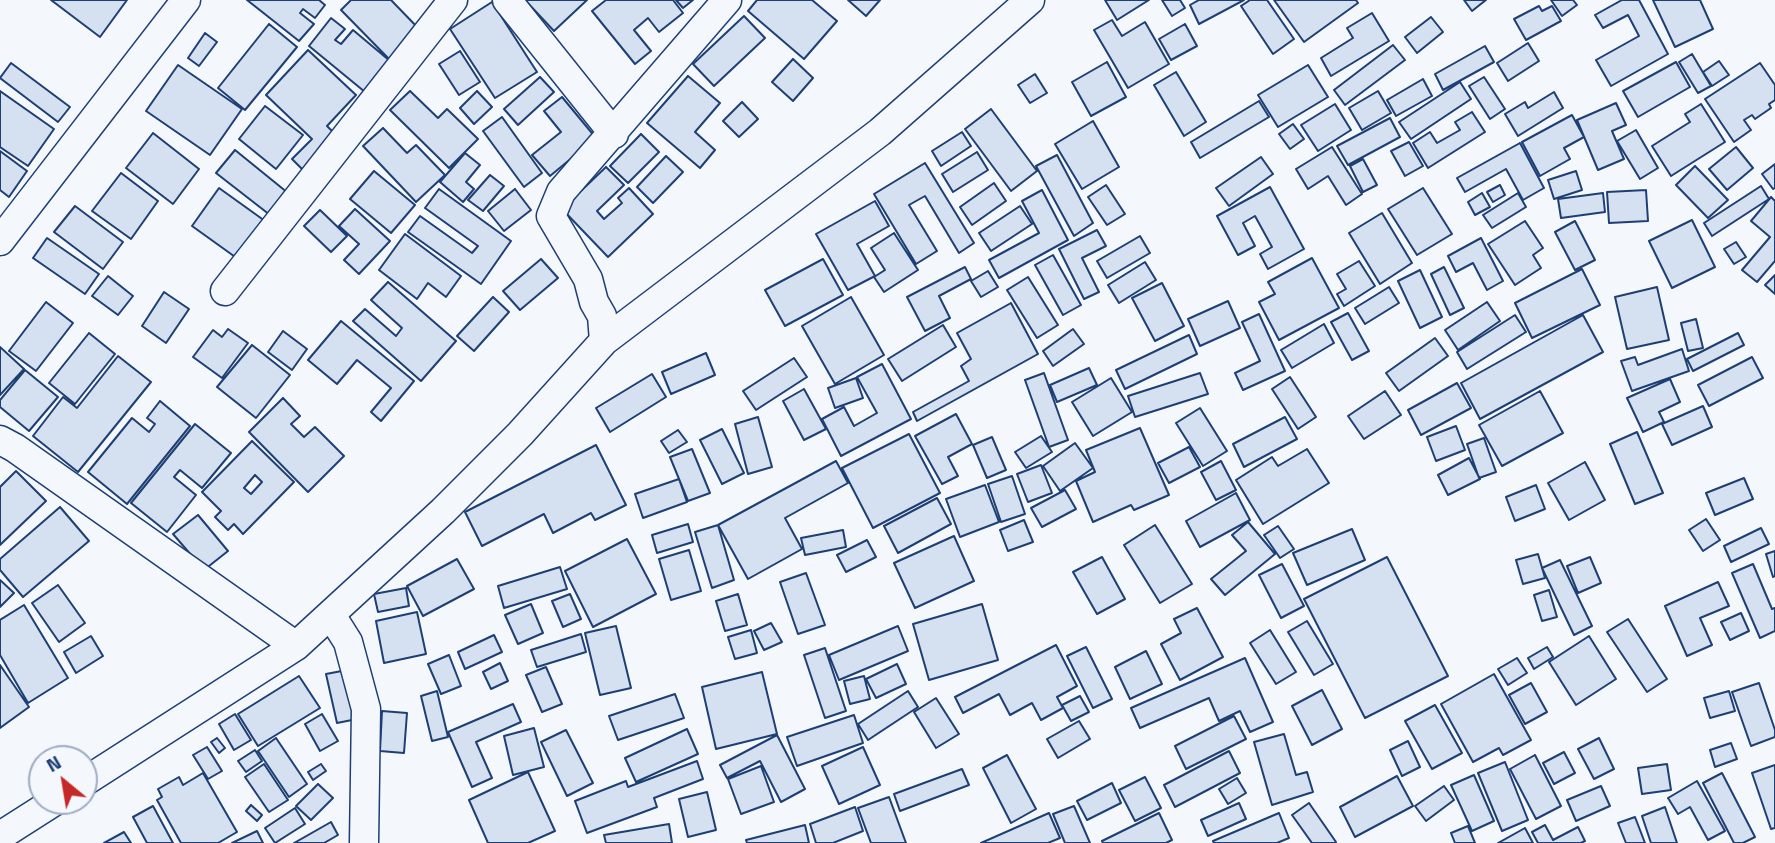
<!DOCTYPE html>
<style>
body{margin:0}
#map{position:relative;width:1775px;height:843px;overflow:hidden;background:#f4f7fb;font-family:"Titillium Web",sans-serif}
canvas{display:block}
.north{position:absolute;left:28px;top:745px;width:70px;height:70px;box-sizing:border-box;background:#f4f7fb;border:2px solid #9eadc5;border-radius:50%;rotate:330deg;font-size:19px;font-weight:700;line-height:28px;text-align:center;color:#1d3f73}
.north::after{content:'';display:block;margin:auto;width:24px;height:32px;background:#c62828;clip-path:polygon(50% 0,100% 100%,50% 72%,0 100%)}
</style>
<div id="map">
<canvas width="1775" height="843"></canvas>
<div class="north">N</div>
</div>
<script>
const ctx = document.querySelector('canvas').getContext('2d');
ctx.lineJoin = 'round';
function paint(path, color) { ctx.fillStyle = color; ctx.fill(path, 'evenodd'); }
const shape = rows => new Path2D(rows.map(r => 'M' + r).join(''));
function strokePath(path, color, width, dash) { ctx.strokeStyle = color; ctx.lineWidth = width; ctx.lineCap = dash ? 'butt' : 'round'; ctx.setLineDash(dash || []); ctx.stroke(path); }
const building = shape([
 [51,0,127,0,100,37,51,0],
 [247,0,319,0,325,5,315,18,303,9,300,13,314,24,299,41,247,0],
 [351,0,391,0,420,30,390,60,341,10,351,0],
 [525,0,587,0,554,31,525,0],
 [606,0,673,0,683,13,659,32,648,18,634,30,651,51,635,64,592,11,606,0],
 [676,0,693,0,683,8,676,0],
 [757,0,812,0,837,21,804,59,748,11,757,0],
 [848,0,880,0,866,16,848,0],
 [1105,0,1149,0,1117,20,1105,0],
 [1162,0,1180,0,1185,8,1172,16,1162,0],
 [1199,0,1244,0,1199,24,1190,5,1199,0],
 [1250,0,1267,0,1294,39,1273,54,1241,6,1250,0],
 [1274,0,1356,0,1358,3,1304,42,1274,0],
 [1464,0,1486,0,1472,11,1464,0],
 [1551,0,1573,0,1577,5,1562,16,1551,0],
 [1622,0,1639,0,1668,54,1611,86,1596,60,1639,36,1628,15,1603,28,1595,15,1622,0],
 [1653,0,1700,0,1713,29,1675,47,1653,0],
 [492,2,537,72,495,98,450,29,492,2],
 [1539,6,1542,11,1552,6,1561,21,1526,40,1514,19,1539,6],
 [1372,13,1389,41,1331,76,1321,58,1353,38,1347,28,1372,13],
 [744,16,765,38,714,86,693,64,744,16],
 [1431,17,1443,32,1417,53,1405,37,1431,17],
 [331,18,345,29,335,40,341,44,353,30,390,61,365,92,309,46,331,18],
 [1112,20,1122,36,1145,22,1169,64,1128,88,1094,30,1112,20],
 [269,24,297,47,245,110,218,88,269,24],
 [1185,24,1197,46,1171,60,1159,39,1185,24],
 [205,33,217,42,199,66,188,58,205,33],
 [1528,43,1539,61,1508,81,1497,63,1528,43],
 [1393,45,1405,60,1345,105,1334,90,1393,45],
 [1485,46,1494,62,1443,90,1435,74,1485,46],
 [308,50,356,95,327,126,338,137,305,172,292,159,312,139,266,95,308,50],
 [460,51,480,82,459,95,439,64,460,51],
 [1692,54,1711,86,1698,93,1679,62,1692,54],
 [793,59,813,78,793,101,772,82,793,59],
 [1719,61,1729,75,1712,86,1703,72,1719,61],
 [1107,62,1126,97,1091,116,1072,82,1107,62],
 [1676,62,1690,87,1638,117,1623,91,1676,62],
 [11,63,70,107,58,122,0,78,11,63],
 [1760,63,1775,85,1775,100,1769,104,1771,108,1755,119,1752,115,1744,120,1751,130,1734,142,1705,99,1760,63],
 [178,65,242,109,210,155,146,111,178,65],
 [1308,65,1328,97,1278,127,1258,95,1308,65],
 [1176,72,1206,122,1184,136,1154,85,1176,72],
 [1035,74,1047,93,1030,103,1018,85,1035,74],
 [688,76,720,103,695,132,715,150,700,168,647,123,688,76],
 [540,77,554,92,518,125,504,109,540,77],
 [1484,77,1505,109,1490,119,1469,86,1484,77],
 [1423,79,1432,96,1396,116,1387,100,1423,79],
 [1460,82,1471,99,1411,139,1399,122,1460,82],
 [0,91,54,129,28,166,0,147,0,91],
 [410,91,438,118,447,109,478,139,449,168,390,110,410,91],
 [477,91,492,107,474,124,460,108,477,91],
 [1378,91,1391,113,1362,130,1349,108,1378,91],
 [1554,92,1563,108,1518,136,1505,114,1525,102,1528,108,1554,92],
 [562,97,596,138,550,176,532,155,561,132,544,111,562,97],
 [1259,101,1269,117,1200,158,1191,142,1259,101],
 [742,102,758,119,739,137,723,121,742,102],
 [1616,103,1626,125,1612,131,1624,159,1598,170,1577,120,1616,103],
 [1335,104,1351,130,1318,151,1301,125,1335,104],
 [1701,104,1725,142,1671,176,1652,146,1690,122,1685,114,1701,104],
 [265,106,303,135,276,169,239,139,265,106],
 [991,109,1037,171,1011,191,965,129,991,109],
 [1472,112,1485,132,1428,168,1413,143,1430,132,1437,143,1460,130,1455,122,1472,112],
 [1572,115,1584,137,1564,148,1570,159,1540,176,1522,142,1572,115],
 [502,117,542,173,524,187,483,131,502,117],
 [1390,118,1400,137,1348,165,1337,146,1390,118],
 [1093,121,1119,167,1082,189,1055,144,1093,121],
 [1293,124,1304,139,1290,149,1279,134,1293,124],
 [383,128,407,153,416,145,445,175,416,202,363,146,383,128],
 [1636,130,1658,168,1640,179,1617,141,1636,130],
 [962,132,971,146,941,166,932,151,962,132],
 [153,133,199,169,173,204,126,168,153,133],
 [641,134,659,152,628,183,610,166,641,134],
 [1409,142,1423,166,1405,176,1391,151,1409,142],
 [1520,143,1544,188,1523,200,1506,169,1465,192,1457,178,1520,143],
 [1332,147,1362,194,1346,205,1328,176,1308,189,1296,169,1332,147],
 [1736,147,1753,168,1727,190,1709,169,1736,147],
 [235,150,288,193,270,215,216,173,235,150],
 [0,151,27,171,9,197,0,190,0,151],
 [977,152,988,170,953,192,942,174,977,152],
 [465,153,480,165,466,182,474,189,463,202,440,182,465,153],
 [1057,155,1093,223,1074,236,1036,166,1057,155],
 [666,156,683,172,653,203,637,187,666,156],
 [1261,157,1273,174,1229,206,1216,188,1261,157],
 [1363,159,1377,185,1363,192,1350,166,1363,159],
 [925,163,974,243,959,253,925,196,909,205,937,251,916,264,874,194,925,163],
 [1775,164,1775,188,1773,189,1762,174,1775,164],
 [1695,166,1728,200,1708,218,1676,185,1695,166],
 [606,167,624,185,597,211,604,219,622,203,618,198,629,188,653,214,608,257,562,209,606,167],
 [374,171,415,205,391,233,350,199,374,171],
 [1576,171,1582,190,1554,199,1548,180,1576,171],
 [121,173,158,201,131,239,92,211,121,173],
 [490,175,504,186,483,211,468,200,490,175],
 [994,183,1006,201,972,225,960,207,994,183],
 [1106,185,1125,214,1107,225,1088,197,1106,185],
 [1500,185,1505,195,1493,202,1487,192,1500,185],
 [1761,186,1769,199,1712,236,1704,223,1761,186],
 [1270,187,1304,249,1268,269,1260,254,1272,247,1255,216,1243,223,1255,246,1238,255,1217,216,1270,187],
 [219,188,265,221,238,259,192,226,219,188],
 [1423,188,1452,234,1417,255,1388,209,1423,188],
 [439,189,511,241,481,284,408,232,420,216,472,253,478,246,425,208,439,189],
 [515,189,531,210,504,231,488,211,515,189],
 [1042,190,1068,240,999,278,989,260,1039,233,1022,201,1042,190],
 [1646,190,1648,221,1609,223,1607,192,1646,190],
 [1482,193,1490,207,1475,215,1468,202,1482,193],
 [1518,193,1526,207,1492,228,1483,215,1518,193],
 [1603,193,1605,212,1561,218,1558,199,1603,193],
 [1771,197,1775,201,1775,261,1757,282,1742,270,1770,237,1751,221,1771,197],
 [875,201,889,226,857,244,875,276,848,290,816,234,875,201],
 [75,206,123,242,103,269,54,232,75,206],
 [1020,206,1032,224,991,251,979,233,1020,206],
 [355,209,390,241,359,274,344,260,359,244,339,226,355,209],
 [320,210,347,236,331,252,304,226,320,210],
 [1382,213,1412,263,1380,284,1349,233,1382,213],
 [1692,220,1715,267,1672,288,1649,241,1692,220],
 [1525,221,1543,248,1533,255,1541,268,1515,285,1488,244,1525,221],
 [1575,221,1595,260,1575,270,1555,232,1575,221],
 [1097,230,1106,246,1082,258,1099,292,1084,299,1059,249,1097,230],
 [894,233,918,270,884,292,874,277,885,270,871,248,894,233],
 [405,234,461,276,446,297,428,283,417,299,379,270,405,234],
 [1140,236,1150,253,1107,278,1097,261,1140,236],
 [47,238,99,274,85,294,33,258,47,238],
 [1481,238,1503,281,1487,290,1473,263,1456,272,1448,256,1481,238],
 [1736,242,1746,257,1734,264,1724,249,1736,242],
 [1053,255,1081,305,1063,315,1035,265,1053,255],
 [1312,258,1339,308,1279,340,1259,302,1275,294,1268,282,1312,258],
 [541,259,558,278,520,310,503,291,541,259],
 [823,259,843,295,785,326,765,290,823,259],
 [1359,261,1375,286,1344,306,1337,294,1346,289,1337,274,1359,261],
 [1145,262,1156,280,1119,303,1108,285,1145,262],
 [965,267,971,279,939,296,950,318,925,331,907,297,965,267],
 [1444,267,1464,308,1450,315,1431,274,1444,267],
 [1582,269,1600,305,1532,338,1515,303,1582,269],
 [1420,270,1442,317,1420,328,1398,281,1420,270],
 [988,271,998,287,981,297,971,281,988,271],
 [1775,275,1775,294,1765,285,1775,275],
 [108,276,133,296,118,315,92,296,108,276],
 [1028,277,1058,325,1037,338,1007,290,1028,277],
 [388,282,456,341,421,381,353,321,365,309,396,336,402,328,371,300,388,282],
 [1162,283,1184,326,1155,341,1132,298,1162,283],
 [1389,287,1399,303,1365,324,1355,308,1389,287],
 [1657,287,1669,340,1627,349,1615,297,1657,287],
 [164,292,189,309,166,343,142,326,164,292],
 [493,297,509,312,474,351,457,336,493,297],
 [851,297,884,355,835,384,802,326,851,297],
 [1228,301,1240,328,1200,346,1188,319,1228,301],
 [46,302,73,323,36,371,9,351,46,302],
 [1487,302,1500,321,1458,350,1445,330,1487,302],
 [1011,303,1038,354,917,421,913,412,969,381,961,366,971,359,957,333,1011,303],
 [1348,313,1369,351,1352,360,1331,322,1348,313],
 [1259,314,1285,371,1243,390,1235,373,1260,361,1242,322,1259,314],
 [1515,315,1526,332,1467,369,1457,352,1515,315],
 [1583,315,1603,352,1480,419,1461,383,1583,315],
 [1696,319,1703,348,1688,351,1681,323,1696,319],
 [341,321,414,381,381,421,371,412,391,388,357,360,337,384,308,360,341,321],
 [1324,324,1334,343,1292,368,1281,350,1324,324],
 [943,325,956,347,902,381,888,359,943,325],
 [228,329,248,343,222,378,193,357,213,330,222,337,228,329],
 [1073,329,1084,344,1053,366,1043,351,1073,329],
 [283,331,307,349,292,370,268,352,283,331],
 [89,333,115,354,75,404,49,383,89,333],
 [1738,333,1744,345,1693,371,1687,359,1738,333],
 [1189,335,1197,354,1125,389,1116,370,1189,335],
 [1435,338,1448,356,1399,391,1386,373,1435,338],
 [252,345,290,375,256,418,217,387,252,345],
 [0,347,24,369,0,395,0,347],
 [1682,349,1689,371,1632,391,1621,361,1635,357,1638,365,1682,349],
 [706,353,715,375,671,394,662,372,706,353],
 [118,356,151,382,78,472,33,436,63,397,77,408,118,356],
 [1752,357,1763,378,1709,406,1698,385,1752,357],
 [794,358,807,377,756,410,743,391,794,358],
 [882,364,911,419,841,456,822,419,844,407,854,426,877,413,857,377,882,364],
 [1089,368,1097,385,1057,402,1050,385,1089,368],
 [25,370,58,397,29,431,0,407,0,400,25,370],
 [1044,373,1068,440,1049,447,1025,380,1044,373],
 [1200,373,1208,394,1135,417,1128,396,1200,373],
 [652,374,666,397,610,432,596,408,652,374],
 [1290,377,1316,417,1298,429,1272,389,1290,377],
 [856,378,863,398,835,408,828,388,856,378],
 [1111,378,1132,412,1093,436,1072,402,1111,378],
 [1670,379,1680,402,1659,412,1664,422,1643,432,1627,398,1670,379],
 [1457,383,1471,408,1421,435,1408,410,1457,383],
 [804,389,826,429,804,440,783,401,804,389],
 [1385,391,1401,415,1364,439,1348,416,1385,391],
 [1540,391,1563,433,1502,466,1479,425,1540,391],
 [283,398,300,416,291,424,304,437,315,427,344,456,308,492,249,432,283,398],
 [160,401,190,426,127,504,88,472,132,418,149,432,155,424,147,418,160,401],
 [1703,406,1712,427,1672,445,1662,424,1703,406],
 [1200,408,1227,451,1203,466,1176,423,1200,408],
 [956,414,972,444,948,457,958,476,942,484,915,436,956,414],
 [758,417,772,467,748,474,735,424,758,417],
 [1285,417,1297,439,1244,467,1233,444,1285,417],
 [195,424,231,453,202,488,180,470,174,477,196,495,167,532,131,503,195,424],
 [1456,426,1465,450,1436,461,1427,437,1456,426],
 [1140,428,1169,495,1134,510,1131,505,1093,522,1076,481,1095,472,1086,450,1140,428],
 [722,429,744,473,722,484,700,440,722,429],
 [678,430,687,442,669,453,661,441,678,430],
 [1637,432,1663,493,1635,504,1610,444,1637,432],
 [909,434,940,493,873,528,842,468,909,434],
 [1041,436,1052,452,1026,468,1015,452,1041,436],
 [992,437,1006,470,987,478,973,445,992,437],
 [1484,438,1496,472,1479,478,1467,444,1484,438],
 [252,441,294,482,243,534,234,524,228,530,215,517,221,511,202,492,252,441],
 [255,475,262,482,251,494,244,488,255,475],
 [1075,443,1093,468,1060,491,1043,466,1075,443],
 [596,445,626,505,595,520,591,513,553,533,544,514,482,546,465,512,596,445],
 [1189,447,1200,467,1169,483,1158,463,1189,447],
 [692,449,710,493,688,501,670,457,692,449],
 [1307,449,1329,483,1263,524,1236,480,1272,457,1278,466,1307,449],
 [1469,458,1480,479,1448,495,1438,475,1469,458],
 [836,461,848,483,785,518,802,549,748,579,718,525,836,461],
 [1221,461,1236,490,1216,500,1201,472,1221,461],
 [1585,462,1605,500,1569,520,1548,483,1585,462],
 [1041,465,1052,493,1028,502,1017,474,1041,465],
 [16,471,46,501,0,545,0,487,16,471],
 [1012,476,1025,514,1001,522,988,484,1012,476],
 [1744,478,1753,499,1715,515,1706,493,1744,478],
 [679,479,687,502,643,518,635,494,679,479],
 [985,485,999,522,960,537,946,499,985,485],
 [1536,485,1545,509,1515,521,1506,497,1536,485],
 [1065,490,1076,509,1042,527,1031,508,1065,490],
 [1236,493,1250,520,1200,547,1186,521,1236,493],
 [937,498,951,524,898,553,884,526,937,498],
 [60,507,89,541,23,597,0,570,0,559,60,507],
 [198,515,228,551,204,570,173,534,198,515],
 [1706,519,1720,540,1703,551,1689,530,1706,519],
 [1024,520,1033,542,1008,551,1000,530,1024,520],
 [1248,522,1275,554,1225,595,1211,579,1246,551,1232,535,1248,522],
 [688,524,693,542,657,553,652,535,688,524],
 [718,525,734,580,712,588,695,532,718,525],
 [1155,525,1192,584,1160,603,1124,545,1155,525],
 [1278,526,1294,549,1280,558,1264,535,1278,526],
 [1761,528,1769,544,1731,562,1724,546,1761,528],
 [1352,529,1365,560,1307,585,1293,553,1352,529],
 [843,530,846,547,805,555,801,538,843,530],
 [954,536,974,581,915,608,894,563,954,536],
 [627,539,656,594,593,627,565,571,627,539],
 [867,540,876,557,846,572,837,555,867,540],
 [689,550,701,591,671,600,659,559,689,550],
 [1775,551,1775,576,1773,577,1766,554,1775,551],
 [1538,554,1545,578,1523,584,1516,560,1538,554],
 [1102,557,1125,599,1097,614,1073,572,1102,557],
 [1387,557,1448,676,1365,718,1304,599,1387,557],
 [1590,557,1601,583,1578,593,1567,566,1590,557],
 [457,559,474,589,423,616,407,586,457,559],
 [1560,560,1592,626,1574,635,1542,568,1560,560],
 [1282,564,1304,606,1281,618,1259,575,1282,564],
 [1753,564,1772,609,1775,608,1775,631,1760,638,1732,573,1753,564],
 [560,567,567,589,504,608,498,586,560,567],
 [806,573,825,625,798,634,780,582,806,573],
 [0,580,14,593,0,607,0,580],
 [1718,582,1729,606,1700,618,1712,645,1687,656,1665,606,1718,582],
 [58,585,85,623,59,642,32,603,58,585],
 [406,588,409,606,378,612,374,594,406,588],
 [1549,590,1557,617,1542,621,1534,595,1549,590],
 [570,594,581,619,563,627,552,601,570,594],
 [738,594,747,625,725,631,716,601,738,594],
 [531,604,543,633,518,644,505,615,531,604],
 [982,604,998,660,929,680,913,624,982,604],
 [24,605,68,678,28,703,0,655,0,620,24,605],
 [1197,608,1223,657,1180,680,1161,644,1181,633,1174,619,1197,608],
 [417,612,426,654,384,663,376,621,417,612],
 [1741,613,1749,631,1730,640,1721,622,1741,613],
 [1628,619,1667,679,1647,692,1607,632,1628,619],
 [1307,621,1333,664,1314,675,1288,632,1307,621],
 [771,623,782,642,764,650,754,631,771,623],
 [616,626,631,688,600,695,585,633,616,626],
 [898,626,908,651,839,680,829,655,898,626],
 [751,630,757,653,735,659,728,637,751,630],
 [1270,630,1296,672,1276,684,1250,643,1270,630],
 [581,634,586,652,537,667,531,650,581,634],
 [494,635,502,652,465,669,458,652,494,635],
 [91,636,103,656,76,673,64,652,91,636],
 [1589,636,1616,679,1576,705,1549,662,1589,636],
 [1056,645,1077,686,1057,697,1063,708,1041,720,1032,703,1010,715,999,694,963,713,955,697,1056,645],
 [1086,647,1112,699,1093,708,1067,656,1086,647],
 [1547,647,1553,657,1534,669,1528,658,1547,647],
 [825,648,846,711,825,718,804,655,825,648],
 [1146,651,1162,684,1130,699,1115,667,1146,651],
 [449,655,461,686,441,694,428,664,449,655],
 [1245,658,1273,722,1250,732,1240,711,1219,721,1209,698,1140,728,1131,708,1245,658],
 [1517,658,1527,673,1508,685,1498,669,1517,658],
 [500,663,508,681,491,689,483,672,500,663],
 [897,664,906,684,876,698,866,679,897,664],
 [0,665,29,707,0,728,0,665],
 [546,667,562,704,542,712,526,675,546,667],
 [347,670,357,719,337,723,326,674,347,670],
 [762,672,777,734,716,749,702,687,762,672],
 [1494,674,1531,740,1503,755,1499,748,1473,762,1441,704,1494,674],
 [299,676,320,708,258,746,238,714,299,676],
 [864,676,870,699,850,704,844,681,864,676],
 [1531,683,1547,712,1525,724,1509,695,1531,683],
 [1759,683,1775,730,1775,737,1751,746,1732,692,1759,683],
 [1322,690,1342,729,1312,745,1292,706,1322,690],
 [437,691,448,737,432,741,421,696,437,691],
 [908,691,918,707,868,740,858,724,908,691],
 [1729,691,1735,711,1710,718,1704,698,1729,691],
 [675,694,684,718,618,740,609,716,675,694],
 [1080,696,1089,712,1071,721,1062,705,1080,696],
 [936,698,959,734,936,748,914,712,936,698],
 [513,704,521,722,476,742,492,778,472,787,448,732,513,704],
 [1435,705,1462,753,1432,769,1405,721,1435,705],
 [382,711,407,713,404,753,380,751,382,711],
 [235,714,251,740,234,750,219,724,235,714],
 [322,714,338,741,320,751,305,724,322,714],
 [854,715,863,743,797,766,787,737,854,715],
 [1234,716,1246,739,1186,769,1175,746,1234,716],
 [1079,721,1090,739,1058,758,1047,739,1079,721],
 [534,728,544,767,513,775,504,736,534,728],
 [687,729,698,754,636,782,625,758,687,729],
 [566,730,593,783,567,796,541,742,566,730],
 [1284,734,1296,775,1307,772,1313,792,1272,805,1254,742,1284,734],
 [777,735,805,789,781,802,760,761,727,778,720,765,777,735],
 [217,738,225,748,219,753,211,742,217,738],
 [276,738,307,784,289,797,258,751,276,738],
 [1599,738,1614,769,1594,779,1578,749,1599,738],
 [1408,741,1420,767,1402,776,1390,750,1408,741],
 [1731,743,1737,759,1715,767,1710,750,1731,743],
 [207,747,222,771,208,779,193,755,207,747],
 [863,747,880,785,839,804,822,766,863,747],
 [255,750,262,761,246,772,238,761,255,750],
 [1229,751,1240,773,1175,807,1164,785,1229,751],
 [1564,752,1575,773,1554,784,1543,763,1564,752],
 [1007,755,1036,809,1011,823,983,768,1007,755],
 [1535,755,1561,806,1536,819,1510,769,1535,755],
 [697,761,703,779,654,798,657,807,587,833,575,801,626,781,628,787,697,761],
 [1505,762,1528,820,1502,831,1478,773,1505,762],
 [264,764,288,800,269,812,245,777,264,764],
 [321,764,326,771,313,780,308,772,321,764],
 [1667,764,1671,790,1642,794,1638,768,1667,764],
 [1775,765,1775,828,1771,829,1752,773,1775,765],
 [761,766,774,802,741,814,728,779,761,766],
 [962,769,969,785,900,811,894,794,962,769],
 [528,772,555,831,528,843,488,843,469,800,528,772],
 [203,773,237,832,218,843,181,843,157,800,162,797,158,789,179,777,183,785,203,773],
 [1722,773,1755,837,1743,843,1734,843,1703,783,1722,773],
 [1474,775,1494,821,1472,831,1451,785,1474,775],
 [1397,776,1413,806,1355,837,1340,807,1397,776],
 [1145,777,1161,808,1135,821,1119,790,1145,777],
 [1237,778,1246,793,1228,804,1219,789,1237,778],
 [1697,781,1725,831,1708,840,1690,807,1678,814,1668,798,1697,781],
 [1112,783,1121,803,1087,820,1077,801,1112,783],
 [318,784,333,798,311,820,296,806,318,784],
 [1444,786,1454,800,1426,821,1415,806,1444,786],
 [1601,786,1610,806,1576,821,1567,800,1601,786],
 [707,792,716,830,688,837,679,799,707,792],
 [889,797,906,843,871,843,858,808,889,797],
 [1239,803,1246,819,1208,836,1201,820,1239,803],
 [1309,803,1336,842,1335,843,1312,843,1292,815,1309,803],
 [251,805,262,815,257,821,246,811,251,805],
 [153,806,173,843,147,843,133,817,153,806],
 [1074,806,1090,843,1065,843,1053,814,1074,806],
 [855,807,863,831,833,843,816,843,810,824,855,807],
 [1665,807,1677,843,1651,843,1642,816,1665,807],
 [295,808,305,824,275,843,265,828,295,808],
 [1049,813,1060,838,1048,843,981,843,1049,813],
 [1159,813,1172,840,1166,843,1103,843,1102,841,1159,813],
 [1279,813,1289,838,1277,843,1214,843,1213,841,1279,813],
 [1635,817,1645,843,1626,843,1618,823,1635,817],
 [331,822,338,835,324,843,294,843,331,822],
 [669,824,672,843,606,843,604,835,669,824],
 [805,825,809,843,747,843,746,840,805,825],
 [1545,825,1553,840,1578,827,1585,841,1581,843,1538,843,1532,832,1545,825],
 [1468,826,1475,843,1455,843,1451,833,1468,826],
 [1525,828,1533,843,1498,843,1525,828],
 [257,831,263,843,232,843,257,831],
 [124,832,131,843,104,843,124,832]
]);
paint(building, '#d5e0f0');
strokePath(building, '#1d3f73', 2);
const street = shape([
 [507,0,614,134],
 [0,241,186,0],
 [225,291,453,0],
 [604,341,602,316,594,302,588,279,551,216,561,192,727,0],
 [0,440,15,448,296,646],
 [331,615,348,642,366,709,364,843],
 [84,782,296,646,443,511,520,434,604,341,880,132,1030,0],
 [0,836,55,801]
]);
strokePath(street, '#1d3f73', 31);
strokePath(street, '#f4f7fb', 28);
</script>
